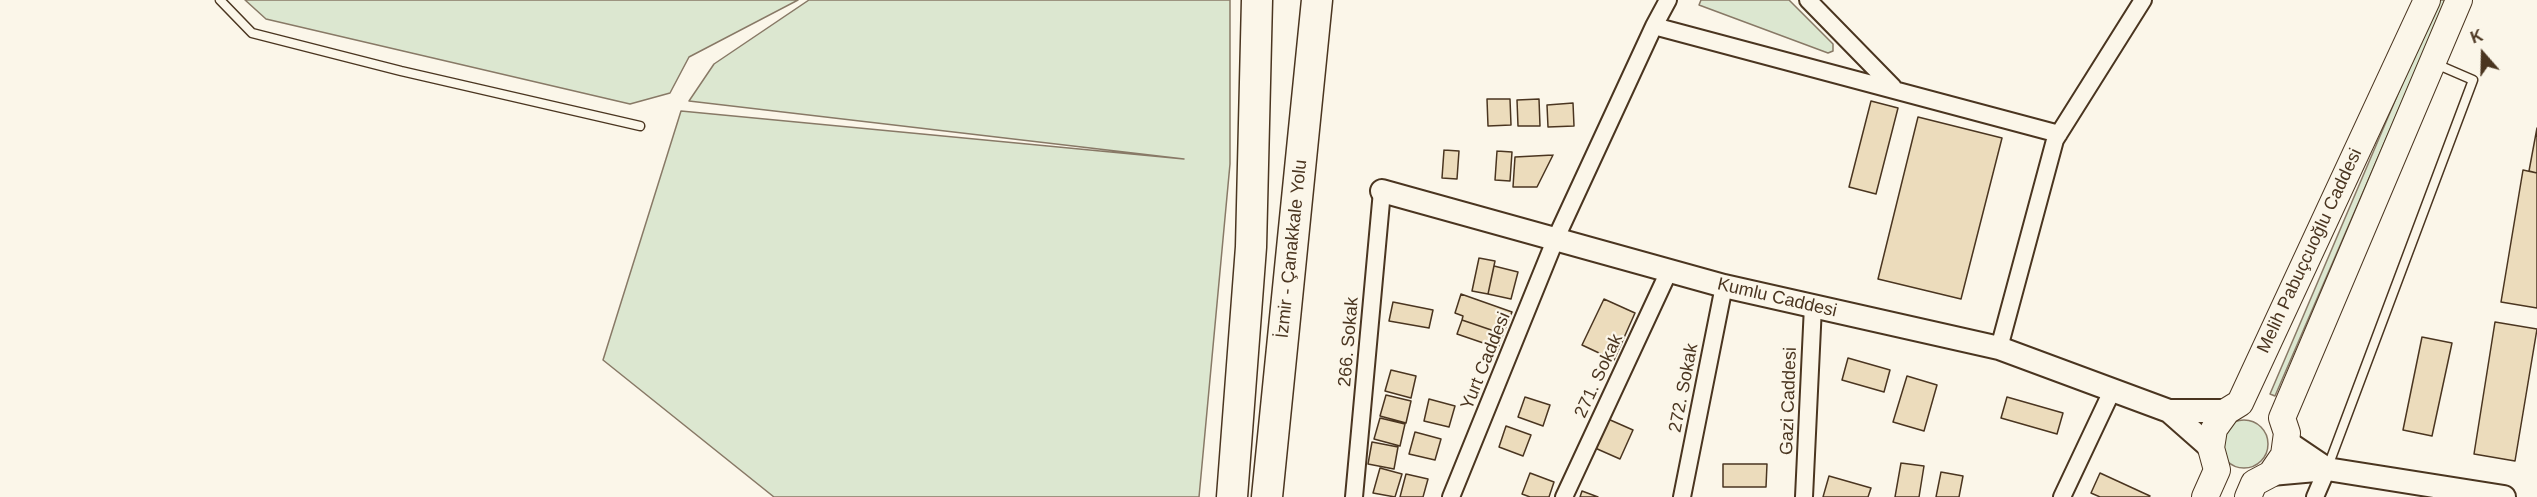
<!DOCTYPE html>
<meta charset="utf-8">
<style>
body{margin:0}
#map{position:relative;width:2537px;height:497px;overflow:hidden;background:#fbf6e9;font-family:Arial,sans-serif}
canvas{display:block}
.north{position:absolute;left:2453px;top:24px;width:60px;height:60px;-webkit-text-stroke:4px #fbf6e9;paint-order:stroke;rotate:340deg;font-size:16px;font-weight:700;line-height:24px;text-align:center;color:#4a3520}
.north::after{content:'';display:block;margin:auto;width:21px;height:27px;background:#4a3520;clip-path:polygon(50% 0,100% 100%,50% 72%,0 100%)}
</style>
<div id="map">
<canvas width="2537" height="497"></canvas>
<div class="north">K</div>
</div>
<script>
const ctx = document.querySelector('canvas').getContext('2d');
ctx.lineJoin = 'round';
function paint(path, color) { ctx.fillStyle = color; ctx.fill(path, 'evenodd'); }
const shape = rows => new Path2D(rows.map(r => 'M' + r).join(''));
function strokePath(path, color, width, dash) { ctx.strokeStyle = color; ctx.lineWidth = width; ctx.lineCap = dash ? 'butt' : 'round'; ctx.setLineDash(dash || []); ctx.stroke(path); }
function write(font, color, halo, rows, align = 'center') {
  ctx.font = font + ' Arial,sans-serif'; ctx.lineWidth = 4.5; ctx.setLineDash([]); ctx.textBaseline = 'middle'; ctx.strokeStyle = halo; ctx.fillStyle = color; for (const [text, x, y, turn = 0] of rows) {
    ctx.save(); ctx.translate(x, y); ctx.rotate((+turn || 0) * Math.PI / 180); ctx.textAlign = isNaN(turn) ? turn : align; if (halo) ctx.strokeText(text, 0, 0); ctx.fillText(text, 0, 0); ctx.restore();
  }
}
const green = shape([
 [245,0,798,0,689,57,670,93,630,104,266,19,245,0],
 [809,0,1230,0,1230,164,1199,497,774,497,603,360,681,111,1184,159,689,101,714,64,809,0],
 [1701,0,1789,0,1833,44,1833,51,1828,53,1699,5,1701,0],
 [2438,0,2446,0,2275,396,2270,394,2438,0],
 '2220 444a24 24 0 1 1 48 0a24 24 0 1 1-48 0Z'
]);
paint(green, '#dce7d0');
strokePath(green, '#887966', 1.5);
const building = shape([
 [1487,99,1510,99,1511,125,1488,126,1487,99],
 [1539,99,1540,126,1518,126,1517,100,1539,99],
 [1871,101,1898,108,1876,194,1849,187,1871,101],
 [1573,103,1574,126,1548,127,1547,105,1573,103],
 [1918,117,2002,138,1961,299,1878,279,1918,117],
 [2537,128,2537,173,2529,171,2537,128],
 [1444,150,1459,151,1457,179,1442,178,1444,150],
 [1497,151,1512,152,1510,181,1495,180,1497,151],
 [1553,155,1537,187,1513,187,1515,157,1553,155],
 [2523,170,2537,173,2537,308,2501,302,2523,170],
 [1479,258,1495,261,1488,294,1472,291,1479,258],
 [1494,266,1518,272,1511,299,1488,294,1494,266],
 [1461,294,1512,312,1503,334,1462,320,1463,316,1455,313,1461,294],
 [1604,299,1635,313,1614,360,1582,345,1604,299],
 [1393,302,1433,310,1429,328,1389,321,1393,302],
 [1462,320,1503,334,1498,348,1457,334,1462,320],
 [2495,322,2537,329,2515,461,2474,454,2495,322],
 [2422,337,2452,343,2432,436,2403,430,2422,337],
 [1848,358,1890,370,1884,392,1842,380,1848,358],
 [1391,370,1416,376,1411,398,1385,391,1391,370],
 [1907,376,1937,385,1924,431,1893,422,1907,376],
 [1386,395,1411,401,1406,423,1380,416,1386,395],
 [1525,397,1550,405,1543,426,1518,417,1525,397],
 [2007,397,2063,413,2057,434,2001,418,2007,397],
 [1429,399,1455,406,1449,427,1424,421,1429,399],
 [1380,418,1405,424,1400,446,1374,439,1380,418],
 [1608,419,1633,430,1620,459,1595,448,1608,419],
 [1506,426,1531,435,1523,456,1499,447,1506,426],
 [1415,432,1441,439,1435,460,1409,454,1415,432],
 [1372,442,1398,447,1394,469,1368,464,1372,442],
 [1901,463,1924,466,1919,497,1895,497,1901,463],
 [1723,464,1767,464,1766,487,1723,487,1723,464],
 [1380,468,1402,474,1395,497,1373,493,1380,468],
 [1941,472,1963,476,1959,497,1936,497,1941,472],
 [1530,473,1554,482,1549,497,1530,497,1522,494,1530,473],
 [2100,473,2150,496,2149,497,2100,497,2091,493,2100,473],
 [1406,474,1428,479,1423,497,1400,497,1406,474],
 [1829,476,1871,488,1868,497,1823,497,1829,476],
 [1582,491,1598,497,1580,497,1582,491]
]);
paint(building, '#ecdcbc');
strokePath(building, '#4a3520', 1.5);
const lane = shape([
 [220,0,252,33,401,71,640,126],
 [2327,469,2473,80,2436,64]
]);
const street = shape([
 [1808,0,1893,87],
 [1654,26,2059,134],
 [1999,348,2055,140,2143,0],
 [1354,497,1382,191],
 [1451,497,1556,238,1654,26,1668,0],
 [1564,497,1669,271],
 [1682,497,1724,286],
 [1804,497,1813,306],
 [2062,497,2112,391],
 [2315,497,2327,469]
]);
const secondary = shape([
 [1382,191,1724,286,1999,348,2169,411,2227,411],
 [2169,411,2211,448],
 [2287,442,2327,469],
 [2271,474,2327,469,2504,497]
]);
const primary = shape([
 [2205,497,2217,470,2211,448,2214,429,2227,411,2240,403,2427,0],
 [2248,497,2254,483,2271,474,2284,455,2287,433,2282,418,2459,0]
]);
const highway = shape([
 [1232,497,1251,247,1257,0],
 [1267,497,1317,0]
]);
strokePath(lane, '#4a3520', 11);
strokePath(street, '#4a3520', 20);
strokePath(secondary, '#4a3520', 26);
strokePath(primary, '#4a3520', 28);
strokePath(highway, '#4a3520', 33);
strokePath(lane, '#fbf6e9', 8);
strokePath(street, '#fbf6e9', 16);
strokePath(secondary, '#fbf6e9', 22);
strokePath(primary, '#fbf6e9', 26);
strokePath(highway, '#fbf6e9', 30);
write('18px', '#4a3520', '#fbf6e9', [
 ["İzmir - Çanakkale Yolu",1292,249,-84],
 ["Melih Pabuçcuoğlu Caddesi",2310,251,-65],
 ["Kumlu Caddesi",1777,298,13],
 ["266. Sokak",1349,342,-85],
 ["Yurt Caddesi",1486,361,-68],
 ["271. Sokak",1599,376,-65],
 ["272. Sokak",1684,388,-79],
 ["Gazi Caddesi",1789,401,-88]
]);
</script>
